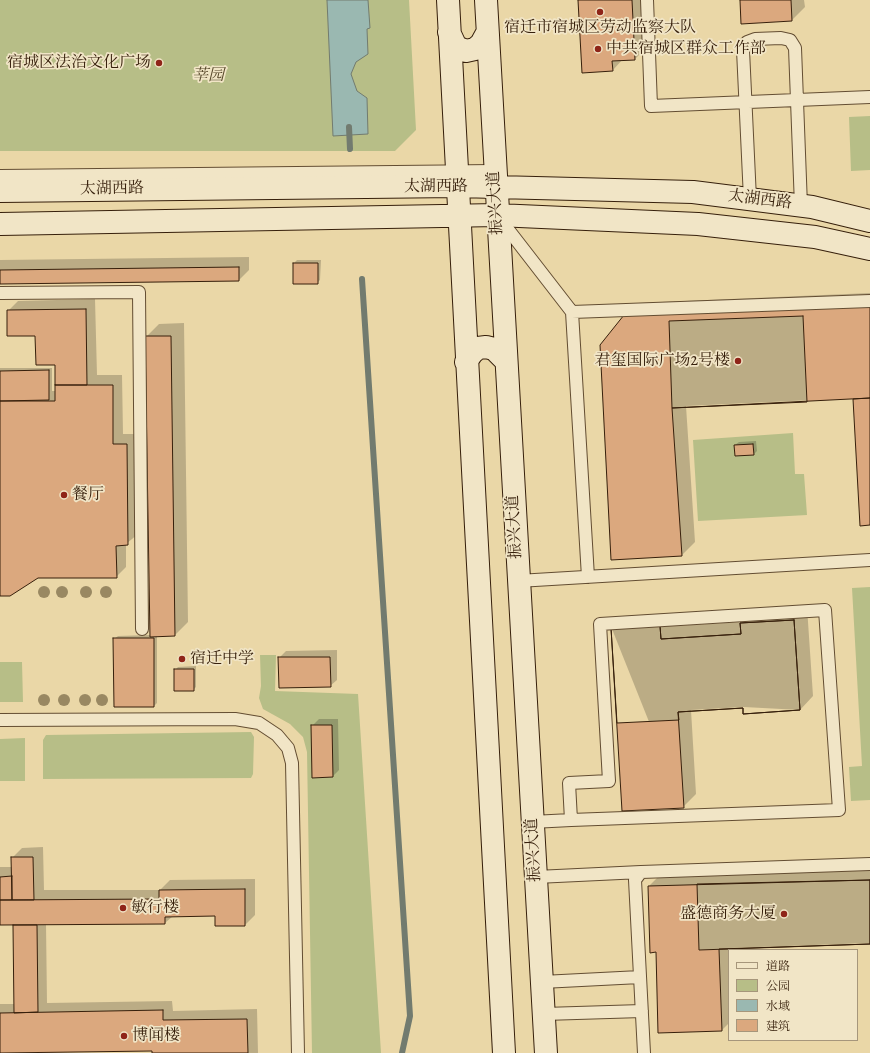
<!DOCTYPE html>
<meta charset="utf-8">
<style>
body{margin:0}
#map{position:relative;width:870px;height:1053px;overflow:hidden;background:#ead7a7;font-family:Alegreya,"Noto Serif SC",serif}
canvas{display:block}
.legend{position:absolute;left:728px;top:949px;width:130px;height:92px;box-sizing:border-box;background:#f1e5c6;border:1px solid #a6967b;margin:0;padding:5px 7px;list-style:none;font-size:12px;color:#361f0b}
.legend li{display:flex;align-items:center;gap:8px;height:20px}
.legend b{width:20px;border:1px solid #a6967b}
</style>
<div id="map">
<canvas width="870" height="1053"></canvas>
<ul class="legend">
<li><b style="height:5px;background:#f1e5c6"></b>道路</li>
<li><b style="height:11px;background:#b7be87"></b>公园</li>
<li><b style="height:11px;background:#9ab8b1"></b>水域</li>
<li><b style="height:11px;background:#dba87e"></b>建筑</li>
</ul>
</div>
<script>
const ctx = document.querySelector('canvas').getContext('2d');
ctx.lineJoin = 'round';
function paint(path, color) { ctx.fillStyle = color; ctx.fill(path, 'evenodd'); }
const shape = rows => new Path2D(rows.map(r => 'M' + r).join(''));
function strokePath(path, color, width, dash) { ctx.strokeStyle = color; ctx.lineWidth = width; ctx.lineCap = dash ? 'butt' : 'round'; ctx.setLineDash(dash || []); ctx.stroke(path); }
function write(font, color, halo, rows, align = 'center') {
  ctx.font = font + ' Alegreya,"Noto Serif SC",serif'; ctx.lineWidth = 3.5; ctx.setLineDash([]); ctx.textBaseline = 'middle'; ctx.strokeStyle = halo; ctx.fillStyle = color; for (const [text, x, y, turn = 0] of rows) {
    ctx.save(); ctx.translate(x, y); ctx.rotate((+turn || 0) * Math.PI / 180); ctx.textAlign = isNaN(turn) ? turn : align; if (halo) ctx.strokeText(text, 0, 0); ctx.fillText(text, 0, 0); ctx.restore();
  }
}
paint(shape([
 [0,0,409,0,416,130,395,151,0,151],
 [870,116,870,170,851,171,849,117],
 [793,433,795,474,804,474,807,515,698,521,693,440],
 [870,587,870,800,851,801,849,767,862,766,852,588],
 [260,655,276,655,275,691,358,694,381,1053,312,1053,307,752,303,737,290,724,263,709,259,698,261,686],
 [0,662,22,662,23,702,0,702],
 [251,732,254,737,253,774,251,778,43,779,43,740,46,735],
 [25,738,25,781,0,781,0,739]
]), '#b7be87');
const water = shape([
 [327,0,368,0,370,28,367,29,368,54,356,62,351,74,357,91,367,98,368,134,333,136,327,0]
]);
paint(water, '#9ab8b1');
strokePath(water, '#727b6f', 1);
paint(shape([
 [579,0,646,0,648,46,635,59,623,59,613,70],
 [741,0,804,0,805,7,792,20],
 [249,257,249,270,239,280,0,283,0,260],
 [297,260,321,260,320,280,317,283,294,283,294,263],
 [870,293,870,524,861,525,854,398,686,406,695,542,682,555,625,316,638,303],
 [95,299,97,375,122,375,123,434,136,434,138,534,126,544,126,567,116,577,37,577,0,595,0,368,52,368,52,391,56,391,56,364,36,335,8,311,18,301],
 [184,323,188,622,175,635,157,636,157,703,154,706,115,706,114,639,118,636,151,635,146,337,159,324],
 [756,441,757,451,754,454,735,445,739,442],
 [807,607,813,696,800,710,744,707,691,710,696,794,683,807,612,629,625,616,673,613,674,626,742,622,754,610],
 [337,650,337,680,330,686,279,658,286,651],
 [196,666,196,687,193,690,175,670,178,667],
 [319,719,338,719,339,770,333,776,312,726],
 [43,847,44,890,160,890,170,880,255,879,255,915,245,925,216,915,173,916,165,923,46,924,47,1003,172,1001,173,1011,257,1009,258,1053,153,1053,153,1050,0,1053,0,1004,15,1004,14,924,0,924,0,867,12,867,12,858,22,848],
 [870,868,870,943,732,948,732,950,729,950,729,1023,722,1030,657,951,649,886,662,873]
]), '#0003');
strokePath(shape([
 [349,127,350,149],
 [362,279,410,1016,402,1053]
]), '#727b6f', 6);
const building = shape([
 [578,0,632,0,635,60,612,61,613,71,582,73,578,0],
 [740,0,791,0,792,21,741,24,740,0],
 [293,263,318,263,318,284,293,284,293,263],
 [239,267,239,281,0,284,0,270,239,267],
 [870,305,870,398,672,408,682,556,611,560,600,345,624,315,870,305],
 [86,309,87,385,55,385,55,365,36,365,35,336,7,336,7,310,86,309],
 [803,316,807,402,672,408,669,321,803,316],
 [145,336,171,336,175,636,150,637,145,336],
 [49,370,49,400,0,401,0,371,49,370],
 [55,385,113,385,113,444,127,444,128,545,116,546,117,578,38,578,10,596,0,596,0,401,55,401,55,385],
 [870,398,870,525,860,526,853,399,870,398],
 [753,444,754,455,735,456,734,445,753,444],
 [794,620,800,710,743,714,743,708,678,712,684,808,622,811,611,628,660,626,661,639,741,634,740,623,794,620],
 [794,620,800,710,743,714,743,708,678,712,679,720,617,723,611,628,660,626,661,639,741,634,740,623,794,620],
 [113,638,154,638,154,707,114,707,113,638],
 [278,657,330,657,331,687,279,688,278,657],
 [174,669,194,669,194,691,174,691,174,669],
 [311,725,332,725,333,777,312,778,311,725],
 [11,857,33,857,34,900,12,900,11,857],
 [12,876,12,900,0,900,0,877,12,876],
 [870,880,870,944,719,949,722,1031,658,1033,656,952,650,953,648,886,870,880],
 [870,880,870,944,699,950,697,884,870,880],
 [245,889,245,926,215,926,215,916,165,917,165,924,0,925,0,900,159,899,159,890,245,889],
 [13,925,37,925,38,1012,14,1013,13,925],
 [163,1010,163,1020,247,1019,248,1053,152,1053,152,1051,0,1053,0,1013,163,1010]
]);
paint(building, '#dba87e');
strokePath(building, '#361f0b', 1);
const lane = shape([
 [647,0,651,106,870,97],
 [0,176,494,171],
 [750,199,743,50,747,42,755,39,781,38,790,40,795,48,801,206],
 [500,219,572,312,870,301],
 [0,293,139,292,142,629],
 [572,312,588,577],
 [518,581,870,560],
 [0,720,235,719,259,723,277,735,288,748,292,763,298,1053],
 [532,822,571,820,839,810,825,610,600,624,609,781,569,783,571,820],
 [536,877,641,872],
 [542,982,640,977],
 [544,1014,642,1011],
 [644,1053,635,880,641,872,870,864]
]);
const secondary = shape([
 [448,0,504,1053],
 [486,0,546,1053],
 [449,32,456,47,466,51,475,49,481,44,487,33],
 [0,191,457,186,693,192,812,207,870,221],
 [0,224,497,215,698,224,815,237,870,249],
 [466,362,472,353,478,348,486,347,494,349,505,360]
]);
strokePath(lane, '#634d32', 14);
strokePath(secondary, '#361f0b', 24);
strokePath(lane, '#f1e5c6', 12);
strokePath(secondary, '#f1e5c6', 22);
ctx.fillStyle = '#998862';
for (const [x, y] of [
 [44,592],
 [62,592],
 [86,592],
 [106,592],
 [44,700],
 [64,700],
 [85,700],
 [102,700]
]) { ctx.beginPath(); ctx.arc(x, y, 6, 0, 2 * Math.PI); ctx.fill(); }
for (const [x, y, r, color] of [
 [600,12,4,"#8f2418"],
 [598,49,4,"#8f2418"],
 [159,63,4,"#8f2418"],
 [738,361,4,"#8f2418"],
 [64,495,4,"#8f2418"],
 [182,659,4,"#8f2418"],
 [123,908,4,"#8f2418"],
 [784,914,4,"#8f2418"],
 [124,1036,4,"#8f2418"]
]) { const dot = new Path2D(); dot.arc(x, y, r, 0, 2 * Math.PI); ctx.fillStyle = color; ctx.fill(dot); strokePath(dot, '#f1e5c6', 1.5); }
write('16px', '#361f0b', '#f1e5c6', [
 ["宿迁市宿城区劳动监察大队",600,28,"center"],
 ["中共宿城区群众工作部",606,49],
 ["宿城区法治文化广场",151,63,"right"],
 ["君玺国际广场2号楼",730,361,"right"],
 ["餐厅",72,495],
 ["宿迁中学",190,659],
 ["敏行楼",131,908],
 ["盛德商务大厦",776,914,"right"],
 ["博闻楼",132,1036]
], 'left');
write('italic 16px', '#56472a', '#f1e5c6', [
 ["莘园",208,76]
]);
write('16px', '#361f0b', '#f1e5c6', [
 ["太湖西路",436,187],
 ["太湖西路",112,189,-1],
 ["太湖西路",760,200,7],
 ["振兴大道",496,203,-93],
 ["振兴大道",515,527,-93],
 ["振兴大道",534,850,-93]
]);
</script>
